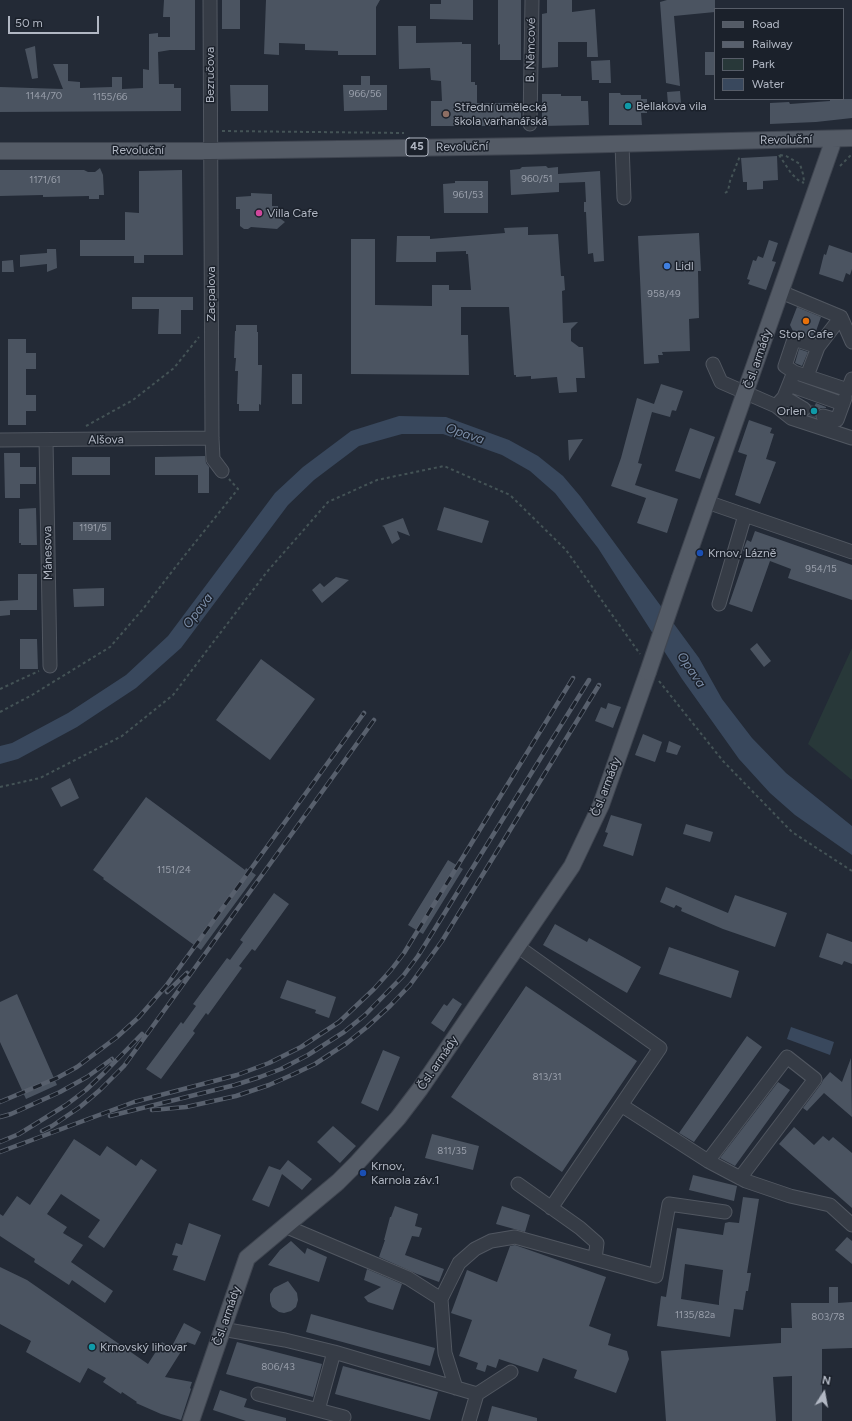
<!DOCTYPE html>
<meta charset="utf-8">
<style>
body{margin:0}
#map{position:relative;width:852px;height:1421px;overflow:hidden;background:#232a36;font-family:Figtree,sans-serif}
canvas{display:block}
.legend{position:absolute;left:714px;top:8px;width:130px;height:92px;box-sizing:border-box;background:#1b212b;border:1px solid #575d68;margin:0;padding:5px 7px;list-style:none;font-size:12px;color:#b1b7c3}
.legend li{display:flex;align-items:center;gap:8px;height:20px}
.legend b{width:20px;border:1px solid #575d68}
.north{position:absolute;left:804px;top:1373px;width:40px;height:40px;-webkit-text-stroke:3px #1b212b;paint-order:stroke;rotate:11deg;font-size:11px;font-weight:700;line-height:16px;text-align:center;color:#b1b7c3}
.north::after{content:'';display:block;margin:auto;width:14px;height:18px;background:#b1b7c3;clip-path:polygon(50% 0,100% 100%,50% 72%,0 100%)}
.scale{position:absolute;left:8px;top:16px;width:91px;height:18px;box-sizing:border-box;border:2px solid #b1b7c3;border-top:0;padding-left:5px;font-size:12px;line-height:14px;white-space:nowrap;color:#b1b7c3;-webkit-text-stroke:3px #1b212b;paint-order:stroke}
</style>
<div id="map">
<canvas width="852" height="1421"></canvas>
<ul class="legend">
<li><b style="height:5px;background:#545b66"></b>Road</li>
<li><b style="height:5px;background:#58606d"></b>Railway</li>
<li><b style="height:11px;background:#283839"></b>Park</li>
<li><b style="height:11px;background:#39485d"></b>Water</li>
</ul>
<div class="north">N</div>
<div class="scale">50 m</div>
</div>
<script>
const ctx = document.querySelector('canvas').getContext('2d');
ctx.lineJoin = 'round';
function paint(path, color) { ctx.fillStyle = color; ctx.fill(path, 'evenodd'); }
const shape = rows => new Path2D(rows.map(r => 'M' + r).join(''));
function strokePath(path, color, width, dash) { ctx.strokeStyle = color; ctx.lineWidth = width; ctx.lineCap = dash ? 'butt' : 'round'; ctx.setLineDash(dash || []); ctx.stroke(path); }
function write(font, color, halo, rows, align = 'center') {
  ctx.font = font + ' Figtree,sans-serif'; ctx.lineWidth = 3; ctx.setLineDash([]); ctx.textBaseline = 'middle'; ctx.strokeStyle = halo; ctx.fillStyle = color; for (const [text, x, y, turn = 0] of rows) {
    ctx.save(); ctx.translate(x, y); ctx.rotate((+turn || 0) * Math.PI / 180); ctx.textAlign = isNaN(turn) ? turn : align; if (halo) ctx.strokeText(text, 0, 0); ctx.fillText(text, 0, 0); ctx.restore();
  }
}
paint(shape([
 [852,648,852,780,808,744]
]), '#283839');
paint(shape([
 [399,416,446,417,509,440,538,456,563,476,580,496,699,658,722,699,752,738,786,773,852,826,852,855,795,815,770,793,739,759,682,679,598,548,555,493,530,471,502,455,443,434,402,434,359,446,314,480,288,505,181,648,136,688,77,727,18,759,0,764,0,746,12,743,68,713,126,675,168,636,275,493,303,467,351,431],
 [791,1027,834,1042,830,1055,787,1039]
]), '#39485d');
paint(shape([
 [164,0,195,0,195,50,170,50,158,52,159,84,174,84,174,88,181,88,181,111,0,112,0,87,63,89,53,64,68,64,68,81,80,82,80,88,112,87,112,77,122,77,122,89,143,88,143,69,149,70,149,34,158,33,158,37,170,37,170,17,163,17],
 [222,0,240,0,240,29,222,29],
 [266,0,380,0,376,7,376,55,338,55,338,51,305,50,305,44,279,43,279,55,264,54],
 [441,0,473,0,473,20,430,19,430,4,441,4],
 [498,0,521,0,521,60,500,60,500,44,498,45],
 [547,0,572,0,572,12,595,9,598,57,587,57,587,42,558,42,558,67,542,68,542,14,547,13],
 [667,0,715,0,715,12,674,16,680,86,666,83,660,2],
 [398,26,416,26,416,43,462,42,462,44,471,44,471,82,475,82,475,85,477,85,477,103,521,103,521,126,431,126,431,101,442,101,441,81,431,80,430,68,399,69],
 [35,46,38,78,32,79,25,49],
 [705,52,715,52,715,75,705,75],
 [610,60,611,83,599,83,599,80,592,80,591,61],
 [361,76,370,76,370,85,387,85,387,110,344,111,343,85,361,85],
 [230,85,268,85,268,111,231,111],
 [680,91,681,103,668,104,667,92],
 [609,93,620,93,621,95,641,95,641,99,647,99,647,113,641,113,642,125,609,125],
 [542,94,561,94,561,96,581,96,581,101,588,101,589,125,542,126],
 [830,99,852,99,852,118,816,122,770,124,770,103,789,102,790,104,830,101],
 [777,156,778,180,763,181,763,189,747,190,747,182,743,182,741,158],
 [546,166,548,168,558,167,558,174,600,171,604,261,594,262,593,253,588,254,586,212,584,212,584,202,586,202,585,182,559,183,559,192,511,195,510,170,520,169,522,167],
 [100,168,103,175,104,195,99,195,99,199,89,199,89,196,43,197,43,195,0,196,0,170,84,170,88,172,95,172],
 [182,170,183,255,144,255,144,263,134,263,134,256,80,256,80,240,125,240,125,212,139,213,139,171],
 [455,181,488,181,488,213,444,213,443,184,455,183],
 [251,193,272,194,272,206,278,206,278,217,285,222,277,229,251,227,248,229,244,229,240,226,240,209,236,209,236,197,251,196],
 [528,227,528,235,558,234,561,276,564,276,565,290,562,291,563,323,578,322,571,329,571,341,579,347,583,347,585,378,576,378,577,392,559,393,557,377,531,379,531,376,516,377,516,375,514,375,509,307,461,307,461,335,468,335,469,375,351,374,351,239,375,239,375,305,432,306,432,285,449,285,449,290,471,290,468,254,466,254,466,251,436,252,436,262,396,262,397,236,430,236,430,239,505,233,504,228],
 [699,233,701,271,698,271,699,318,689,319,690,351,662,352,663,355,658,355,659,363,644,364,638,236],
 [769,240,778,243,772,261,776,262,766,290,748,284,750,280,747,279,753,260,756,261,758,256,763,258],
 [829,245,852,253,852,269,850,275,846,273,843,282,819,274,824,254,826,255],
 [47,249,56,249,57,268,47,272,47,264,20,267,20,255,47,253],
 [13,260,14,272,2,272,2,261],
 [132,297,193,297,193,310,181,310,181,334,158,334,159,309,132,309],
 [797,307,821,317,815,334,811,336,793,331,790,325],
 [236,325,257,325,257,332,258,332,258,365,262,365,261,405,259,404,259,411,239,411,239,404,237,404,238,371,235,371,236,358,234,358,235,331,236,331],
 [8,339,26,339,26,353,36,353,36,369,26,369,26,395,36,395,36,411,26,411,26,425,8,425],
 [799,349,808,352,802,366,795,363],
 [292,374,302,374,302,404,292,404],
 [661,384,683,391,676,411,668,409,672,410,670,417,652,412,638,463,642,464,635,485,678,499,667,533,637,523,646,498,611,486,621,458,637,398,654,404],
 [816,403,826,407,826,408,821,408,817,411,815,418,809,415,812,410,811,406,814,407],
 [749,420,772,428,770,433,774,434,766,459,776,462,760,504,735,495,747,455,738,452],
 [690,428,715,437,700,479,675,471],
 [583,439,569,461,568,440],
 [4,453,20,453,20,467,36,467,36,484,20,484,20,498,5,498],
 [205,456,206,463,209,467,209,493,198,493,198,475,155,475,155,457],
 [72,457,110,457,110,475,72,475],
 [444,507,489,521,482,543,437,530],
 [36,508,37,545,21,545,21,543,19,543,19,509],
 [403,518,410,536,397,531,400,539,392,544,384,527,382,526],
 [73,522,111,522,111,540,73,540],
 [755,531,852,565,852,600,788,578,791,569,770,561,752,612,729,604,747,552,743,551,745,545,747,540,751,542],
 [18,574,37,574,37,610,10,610,10,615,0,616,0,601,18,600],
 [336,577,349,580,322,603,312,590,320,583,324,587],
 [104,588,104,606,74,607,73,589],
 [20,639,37,639,38,669,20,669],
 [757,643,771,661,764,667,750,649],
 [261,659,315,699,270,760,216,720],
 [608,703,621,707,613,728,595,721,601,707,606,709],
 [643,734,662,742,655,762,635,755],
 [669,741,681,746,677,755,666,752],
 [70,778,79,798,61,807,51,788],
 [146,797,245,870,246,868,256,875,201,950,103,879,104,878,93,870],
 [611,815,642,824,633,856,603,846,608,833,605,832],
 [686,824,713,832,710,842,683,834],
 [448,860,463,869,423,934,408,925],
 [666,887,728,913,735,895,787,913,775,947,723,929,681,911,682,908,676,905,674,908,660,902],
 [274,893,289,904,255,951,252,949,239,966,242,968,208,1015,206,1013,193,1031,195,1033,161,1079,146,1069,181,1022,183,1024,196,1006,193,1004,227,958,230,960,243,942,240,940],
 [555,924,587,942,589,938,641,967,627,993,543,945],
 [827,933,852,942,852,964,844,961,842,965,819,957],
 [669,947,739,971,731,998,659,974],
 [287,980,336,997,329,1018,315,1013,316,1010,280,998],
 [526,986,637,1061,562,1172,451,1097],
 [17,994,57,1085,26,1099,0,1042,0,1002],
 [453,998,462,1004,444,1032,431,1023,444,1004,447,1006],
 [747,1036,762,1047,694,1142,679,1133],
 [383,1050,400,1057,378,1111,361,1103],
 [851,1058,852,1117,824,1093,807,1111,803,1108,821,1084,823,1080,830,1072,842,1082],
 [778,1082,790,1090,735,1166,720,1158],
 [333,1126,356,1146,340,1163,317,1142],
 [794,1127,814,1145,823,1136,829,1141,833,1137,852,1153,852,1208,779,1144],
 [432,1134,479,1146,473,1170,425,1158],
 [74,1139,100,1156,107,1146,136,1166,141,1159,157,1170,104,1248,88,1237,100,1220,61,1194,47,1214,67,1227,63,1233,83,1245,71,1262,113,1291,105,1303,72,1280,69,1285,34,1262,35,1259,0,1236,0,1214,3,1216,17,1196,30,1205],
 [288,1160,312,1179,302,1190,282,1174,269,1207,252,1200,269,1166,280,1170],
 [693,1175,737,1186,734,1201,689,1190],
 [743,1197,759,1199,747,1273,751,1273,748,1291,746,1291,743,1310,734,1309,730,1337,657,1326,661,1296,666,1297,677,1228,723,1235,725,1223,729,1222,739,1223],
 [685,1264,723,1270,719,1301,719,1305,681,1299],
 [395,1206,418,1214,415,1226,422,1228,419,1237,412,1236,405,1255,444,1269,439,1282,417,1274,379,1257,385,1240,384,1240,390,1217,391,1217],
 [502,1206,530,1215,525,1232,496,1224],
 [189,1223,221,1235,205,1281,173,1270,178,1256,172,1255,176,1243,182,1245],
 [847,1237,852,1241,852,1264,835,1250],
 [291,1241,305,1254,307,1248,327,1257,319,1282,268,1265,280,1250],
 [515,1245,606,1277,589,1326,611,1334,608,1345,627,1351,629,1359,616,1393,574,1378,577,1370,543,1358,538,1372,499,1359,496,1368,487,1365,485,1372,476,1369,478,1363,459,1356,472,1320,451,1313,467,1270,497,1282,510,1246],
 [0,1267,27,1280,148,1364,162,1342,171,1348,184,1323,201,1332,195,1345,187,1342,165,1377,192,1382,190,1388,191,1389,181,1420,161,1414,136,1403,137,1402,122,1392,121,1394,103,1382,106,1378,88,1368,80,1383,26,1352,31,1341,0,1324],
 [367,1269,402,1284,393,1310,368,1302,364,1297,381,1287,364,1280],
 [288,1281,297,1293,298,1300,296,1307,291,1311,284,1313,279,1312,272,1307,270,1301,270,1294,274,1288],
 [829,1287,838,1287,838,1303,852,1302,852,1348,822,1349,822,1421,792,1421,792,1376,773,1377,776,1421,666,1421,661,1351,781,1343,781,1328,792,1328,791,1303,829,1303],
 [311,1314,435,1348,430,1366,306,1332],
 [237,1342,322,1364,313,1397,226,1374],
 [343,1366,438,1392,430,1420,335,1394],
 [220,1390,247,1399,244,1407,286,1418,286,1421,246,1421,213,1410],
 [492,1406,537,1418,537,1421,488,1421]
]), '#4b5461');
strokePath(shape([
 [804,409,823,416]
]), '#383f4b', 13, [13, 6]);
const minor = shape([
 [210,0,212,438,213,459,222,471],
 [530,124,532,0],
 [622,144,624,198],
 [781,292,841,317,818,347,807,376],
 [841,317,852,342],
 [818,347,794,339,785,366,794,372,848,390,852,379],
 [713,364,721,382,776,406,784,397,794,372],
 [789,385,843,404],
 [784,397,804,409],
 [776,406,791,418,852,438],
 [823,416,837,420,845,398],
 [0,440,212,438],
 [46,440,50,666],
 [707,502,852,552],
 [719,604,745,515],
 [517,946,660,1048,551,1208],
 [621,1105,708,1161,746,1181,790,1196,830,1205,852,1225],
 [708,1161,787,1057,815,1079,740,1178],
 [518,1184,580,1228,597,1243,595,1259],
 [285,1226,408,1278,441,1299],
 [222,1329,285,1340,334,1352,477,1394,511,1372],
 [456,1388,445,1353,441,1299,459,1263,475,1249,491,1241,515,1237,656,1276,669,1204,725,1212],
 [258,1394,344,1417],
 [318,1410,334,1352],
 [469,1421,477,1394]
]);
const major = shape([
 [0,151,211,151,530,146,852,138],
 [680,578,834,139],
 [191,1421,247,1258,338,1182,357,1163,398,1118,420,1089,572,866,601,805,648,672]
]);
strokePath(minor, '#515761', 15);
strokePath(major, '#3f4550', 18);
strokePath(shape([
 [222,131,404,133],
 [779,155,791,173,798,180,804,183],
 [780,155,786,156,800,164,803,174,804,181],
 [840,166,852,154],
 [725,193,728,191,730,181,740,156],
 [86,426,133,400,174,368,199,337],
 [659,681,723,761,792,832,852,871],
 [0,689,39,671],
 [0,712,32,695,110,647,143,609,181,560,238,489,229,479],
 [0,787,40,778,122,736,173,695,266,573,328,502,377,480,444,466,510,495,566,550,640,654]
]), '#445356', 2, [3, 3]);
strokePath(minor, '#363c46', 13);
strokePath(major, '#545b66', 16);
const rail = shape([
 [167,992,187,973],
 [0,1102,57,1078,77,1067,117,1037,139,1017,166,986,364,713],
 [152,1110,186,1107,236,1096,269,1085,294,1074,315,1064,347,1043,367,1027,390,1006,410,985,442,941,599,685],
 [110,1116,235,1085,260,1077,281,1069,308,1055,344,1032,365,1015,403,976,418,956,589,680],
 [0,1117,11,1114,60,1092,87,1077,112,1059],
 [42,1131,52,1126,80,1107,100,1090,124,1066,374,720],
 [0,1142,19,1134,66,1105,86,1090,105,1072,142,1034],
 [0,1152,134,1102,237,1075,269,1063,301,1047,339,1022,374,989,391,970,404,953,573,678]
]);
strokePath(rail, '#58606d', 4.5);
strokePath(rail, '#1b212b', 3, [9]);
const majorBridge = shape([
 [648,672,680,578]
]);
strokePath(majorBridge, '#3f4550', 18, []);
strokePath(majorBridge, '#545b66', 16);
for (const [x, y, r, color] of [
 [628,106,4,"#0f9aa8"],
 [446,114,4,"#8d6e63"],
 [259,213,4,"#d1479c"],
 [667,266,4,"#3f7fe0"],
 [806,321,4,"#e8710a"],
 [814,411,4,"#0f9aa8"],
 [700,553,4,"#1a4fb4"],
 [363,1173,4,"#1a4fb4"],
 [92,1347,4,"#0f9aa8"]
]) { const dot = new Path2D(); dot.arc(x, y, r, 0, 2 * Math.PI); ctx.fillStyle = color; ctx.fill(dot); strokePath(dot, '#1b212b', 1.5); }
write('10px', '#989eaa', null, [
 ["966/56",365,94],
 ["1144/70",44,96],
 ["1155/66",110,97],
 ["960/51",537,179],
 ["1171/61",45,180],
 ["961/53",468,195],
 ["958/49",664,294],
 ["1191/5",93,528],
 ["954/15",821,569],
 ["1151/24",174,870],
 ["813/31",547,1077],
 ["811/35",452,1151],
 ["1135/82a",695,1315],
 ["803/78",828,1317],
 ["806/43",278,1367]
]);
for (const [x, y, w] of [
 [417,147,22]
]) { const box = new Path2D(); box.roundRect(x - w / 2, y - 9, w, 18, 3); ctx.fillStyle = '#1b212b'; ctx.fill(box); strokePath(box, '#b1b7c3', 1); }
write('bold 11px', '#b1b7c3', null, [
 ["45",417,147]
]);
write('12px', '#b1b7c3', '#1b212b', [
 ["B. Němcové",531,50,-89],
 ["Bezručova",210,75,-90],
 ["Revoluční",786,140,-1],
 ["Revoluční",462,147,-1],
 ["Revoluční",138,150],
 ["Zacpalova",211,294,-90],
 ["Čsl. armády",758,359,-71],
 ["Alšova",106,440,-1],
 ["Mánesova",48,553,-91],
 ["Čsl. armády",606,787,-69],
 ["Čsl. armády",438,1063,-56],
 ["Čsl. armády",227,1316,-71]
]);
write('12px', '#b1b7c3', '#1b212b', [
 ["Bellakova vila",636,106],
 ["Střední umělecká",454,107],
 ["škola varhanářská",454,121],
 ["Villa Cafe",267,213],
 ["Lidl",675,266],
 ["Stop Cafe",806,334,"center"],
 ["Orlen",806,411,"right"],
 ["Krnov, Lázně",708,553],
 ["Krnov,",371,1166],
 ["Karnola záv.1",371,1180],
 ["Krnovský lihovar",100,1347]
], 'left');
write('italic 13px', '#7c8ea8', '#1b212b', [
 ["Opava",465,434,19],
 ["Opava",198,611,-53],
 ["Opava",691,670,56]
]);
</script>
